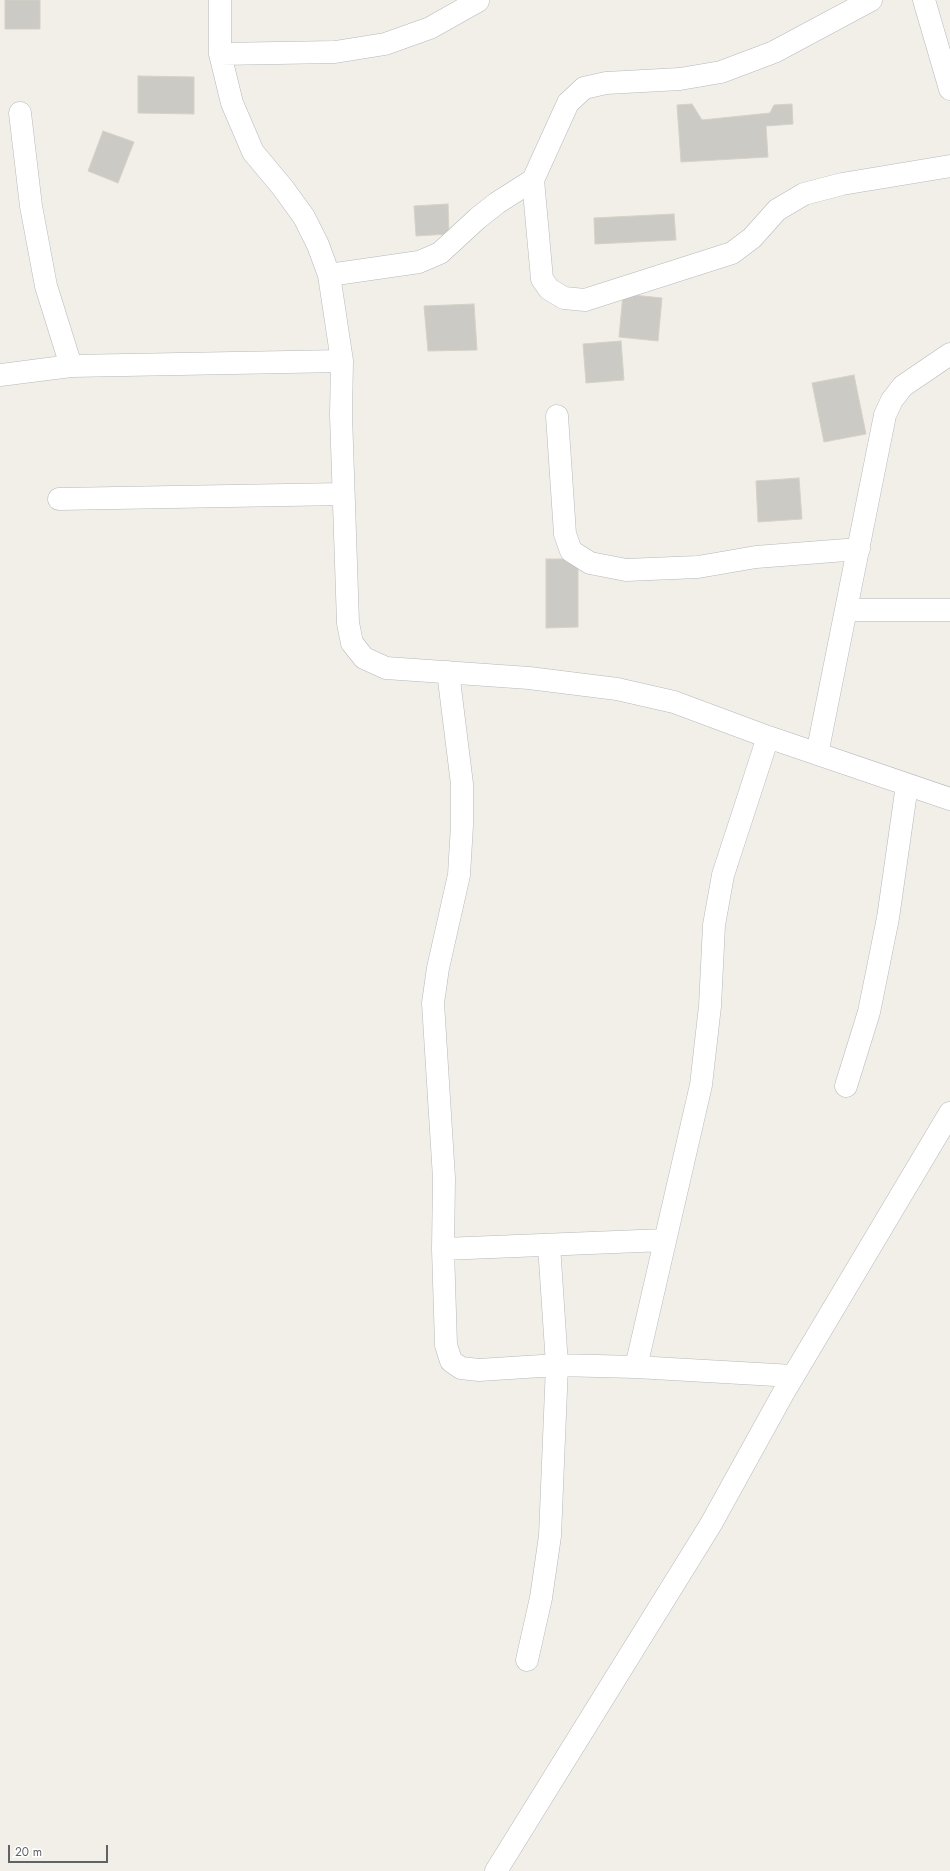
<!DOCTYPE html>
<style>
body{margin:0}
#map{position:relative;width:950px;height:1871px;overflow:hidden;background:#f1efe8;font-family:Jost,sans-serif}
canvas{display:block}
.scale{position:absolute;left:8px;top:1845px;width:100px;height:18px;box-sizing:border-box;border:2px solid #5f6368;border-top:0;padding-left:5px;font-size:12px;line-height:14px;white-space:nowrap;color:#5f6368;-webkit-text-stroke:3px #fff;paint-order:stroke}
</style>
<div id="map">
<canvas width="950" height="1871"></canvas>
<div class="scale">20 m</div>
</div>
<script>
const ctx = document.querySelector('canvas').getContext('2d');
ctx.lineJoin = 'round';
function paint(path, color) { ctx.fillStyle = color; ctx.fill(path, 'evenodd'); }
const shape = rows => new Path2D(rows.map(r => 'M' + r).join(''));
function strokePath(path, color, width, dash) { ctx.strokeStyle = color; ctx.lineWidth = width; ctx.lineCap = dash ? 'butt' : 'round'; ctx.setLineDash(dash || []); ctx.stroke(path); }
const building = shape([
 [5,0,40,0,40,29,5,29,5,0],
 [138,76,194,77,194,114,138,113,138,76],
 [692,104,702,120,770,113,774,105,792,104,793,124,766,126,768,157,681,162,677,105,692,104],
 [103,131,134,142,118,183,88,171,103,131],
 [448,204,449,234,416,236,414,206,448,204],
 [674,214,676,240,595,244,594,218,674,214],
 [623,294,662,298,658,341,619,337,623,294],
 [474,304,477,350,428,351,424,306,474,304],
 [621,341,624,380,586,383,583,344,621,341],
 [854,375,866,434,824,442,812,383,854,375],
 [799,478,802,519,758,522,756,481,799,478],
 [546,559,578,559,578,627,546,628,546,559]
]);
paint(building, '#cccac5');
strokePath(building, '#d6d1c6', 1);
const street = shape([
 [220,0,220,54,232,103,253,152,283,188,304,217,318,245,329,275,342,361,341,415,348,623,352,643,364,658,386,668,529,678,617,689,674,702,768,737,950,799],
 [924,0,950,89],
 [220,54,335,52,385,44,430,28,478,1],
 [20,113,31,206,46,286,71,366],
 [533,180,542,279,549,289,564,298,585,300,732,253,752,238,777,210,804,194,842,184,950,166],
 [329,275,419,262,440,253,478,218,497,203,533,180,568,103,584,88,606,83,680,79,721,72,774,52,871,0],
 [0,375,71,366,342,361],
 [557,416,565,534,571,551,590,563,626,570,698,567,756,557,859,549],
 [59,499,343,494],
 [846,610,950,610],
 [448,672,462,784,462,825,459,875,438,968,433,1003,444,1178,443,1249,446,1345,451,1361,461,1368,479,1370,557,1365,636,1367,793,1376],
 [817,754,885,415,892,400,903,386,950,354],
 [846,1086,869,1012,888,918,907,785],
 [443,1249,665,1240],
 [636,1367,701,1085,710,1006,714,925,723,875,768,737],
 [527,1660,541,1598,550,1536,557,1365,549,1245],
 [496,1871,711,1524,785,1390,950,1113]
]);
strokePath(street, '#b5b8bc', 23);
strokePath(street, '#fff', 22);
</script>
